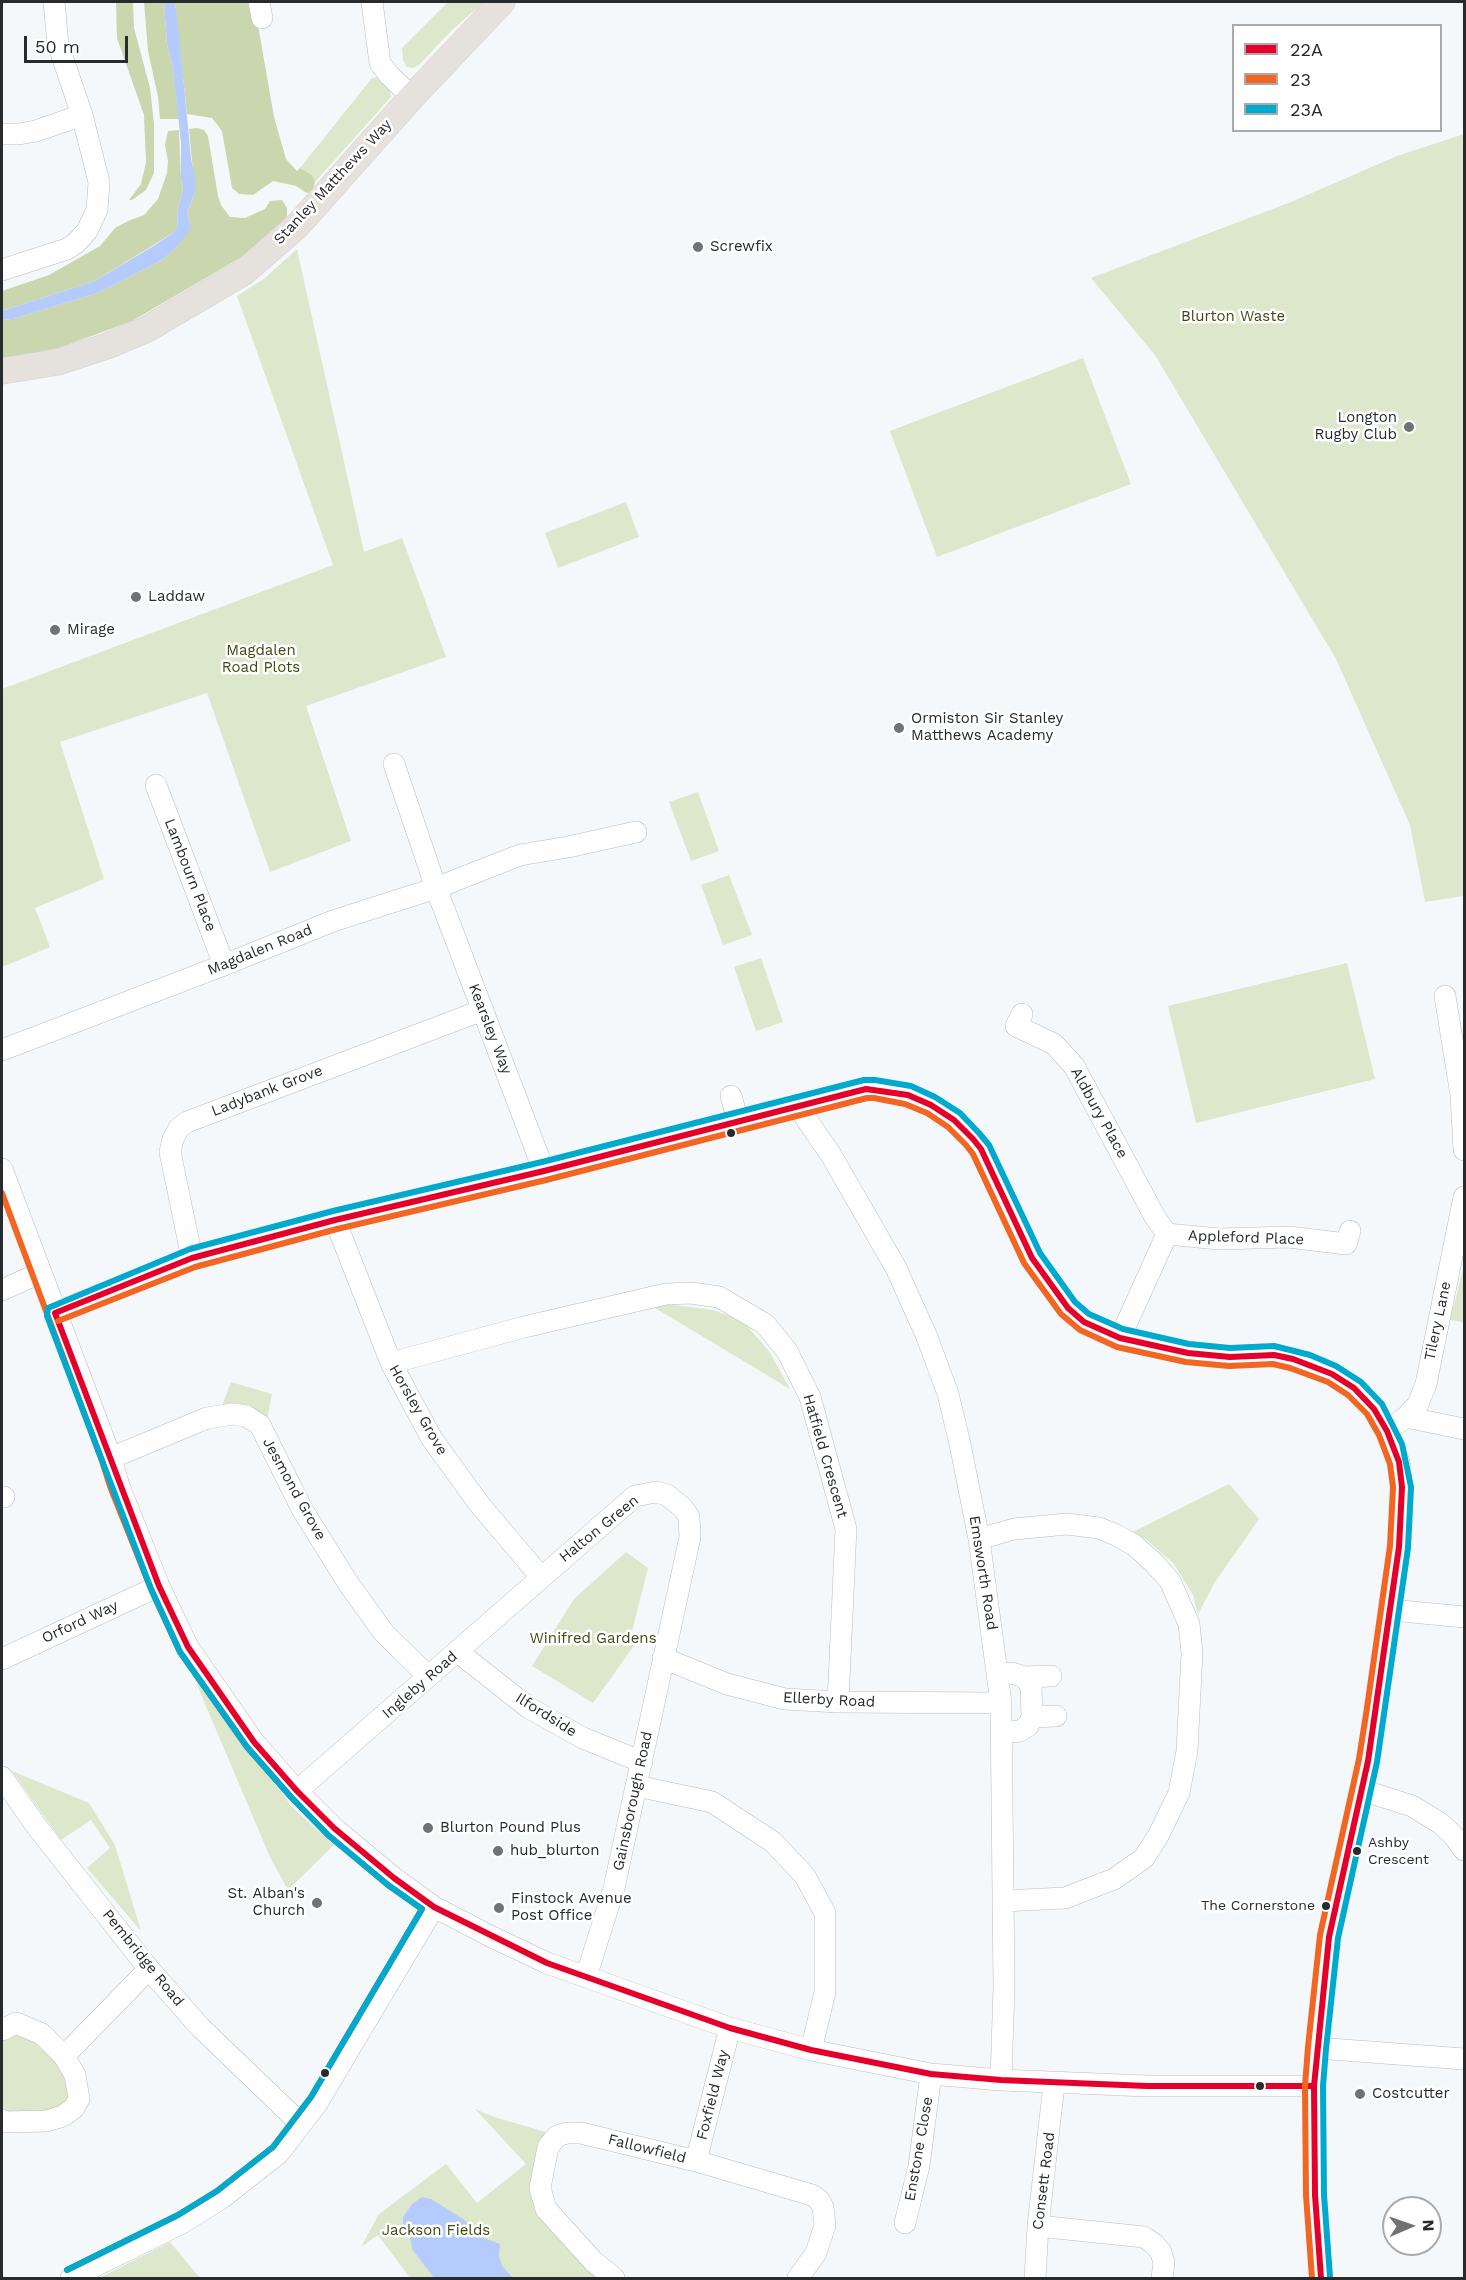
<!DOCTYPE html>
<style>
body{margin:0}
#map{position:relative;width:1466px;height:2280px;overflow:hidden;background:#f5f8fb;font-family:"Work Sans",sans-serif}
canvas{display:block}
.frame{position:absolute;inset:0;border:3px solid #272b2e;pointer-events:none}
.legend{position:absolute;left:1232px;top:24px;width:210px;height:108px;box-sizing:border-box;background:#fff;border:2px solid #a9aaab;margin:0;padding:8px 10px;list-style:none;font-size:18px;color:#272b2e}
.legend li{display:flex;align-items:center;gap:12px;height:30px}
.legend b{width:30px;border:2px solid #a9aaab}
.north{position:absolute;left:1382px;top:2196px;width:60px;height:60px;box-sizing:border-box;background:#fff;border:2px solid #a9aaab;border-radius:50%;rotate:88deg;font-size:16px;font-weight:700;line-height:24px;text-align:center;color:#272b2e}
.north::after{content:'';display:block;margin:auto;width:21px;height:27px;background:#6f7376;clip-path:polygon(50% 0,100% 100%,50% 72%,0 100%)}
.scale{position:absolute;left:24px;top:36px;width:104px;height:27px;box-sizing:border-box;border:3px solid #272b2e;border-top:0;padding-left:8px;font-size:18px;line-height:21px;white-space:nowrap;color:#272b2e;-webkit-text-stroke:4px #fff;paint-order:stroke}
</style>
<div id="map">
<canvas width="1466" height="2280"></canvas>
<div class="frame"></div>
<ul class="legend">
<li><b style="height:8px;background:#e4002b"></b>22A</li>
<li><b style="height:8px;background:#f26522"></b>23</li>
<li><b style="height:8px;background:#00a9ce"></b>23A</li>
</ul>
<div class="north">N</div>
<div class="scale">50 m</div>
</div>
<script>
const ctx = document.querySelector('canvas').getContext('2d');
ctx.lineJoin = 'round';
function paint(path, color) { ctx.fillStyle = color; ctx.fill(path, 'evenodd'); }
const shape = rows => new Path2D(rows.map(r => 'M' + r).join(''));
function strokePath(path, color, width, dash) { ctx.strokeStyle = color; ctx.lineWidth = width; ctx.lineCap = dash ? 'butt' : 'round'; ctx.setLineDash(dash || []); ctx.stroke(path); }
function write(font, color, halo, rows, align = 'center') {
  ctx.font = font + ' "Work Sans",sans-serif'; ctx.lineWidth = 5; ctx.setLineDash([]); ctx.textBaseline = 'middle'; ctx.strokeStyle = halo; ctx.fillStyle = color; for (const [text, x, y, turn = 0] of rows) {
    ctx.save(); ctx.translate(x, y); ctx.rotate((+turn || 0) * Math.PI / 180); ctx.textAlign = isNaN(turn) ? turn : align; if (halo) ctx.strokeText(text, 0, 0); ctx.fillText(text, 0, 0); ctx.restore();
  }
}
paint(shape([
 [448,2,484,2,452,30,419,65,413,68,407,67,403,60,402,48],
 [378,77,389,87,391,97,315,182,312,175,300,168,372,78],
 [1464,134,1464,896,1425,902,1410,825,1336,659,1155,355,1091,278,1291,202,1397,156],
 [297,249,364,552,402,538,446,657,306,706,351,841,270,872,207,693,60,742,104,879,35,908,50,947,2,967,2,689,333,565,237,296,265,278],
 [1083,358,1131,484,937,557,890,431],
 [626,502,639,537,558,568,545,533],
 [698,792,719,851,691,861,669,802],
 [729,875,752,935,723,945,701,885],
 [761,958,783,1022,756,1031,734,967],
 [1347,963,1375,1079,1196,1123,1168,1006],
 [1464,1266,1464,1322,1450,1320],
 [666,1304,713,1310,732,1317,747,1326,769,1351,790,1389,650,1305],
 [231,1382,272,1394,266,1425,249,1406,233,1404,221,1408],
 [1229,1484,1259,1519,1215,1582,1198,1614,1193,1595,1174,1564,1147,1540,1133,1532],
 [626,1552,648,1568,631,1635,638,1640,593,1703,532,1666,574,1599],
 [189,1666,233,1730,294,1809,334,1845,288,1890,270,1857],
 [12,1771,89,1803,115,1845,141,1931,87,1868,110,1848,91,1820,61,1840],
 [2,2033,41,2036,75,2089,62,2113,2,2118],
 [475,2109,494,2117,546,2132,538,2154,534,2189,605,2278,410,2278,378,2235,361,2247,379,2214,446,2164,477,2203,526,2164],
 [170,2242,200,2278,99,2278]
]), '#dde7cb');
paint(shape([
 [116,2,133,2,134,28,150,88,154,124,154,173,146,190,132,200,129,200,141,184,146,162,144,115,117,38],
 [144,2,164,2,167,45,173,68,179,119,160,119,158,97,148,51],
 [175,2,254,2,274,117,286,159,297,171,300,168,312,175,315,182,312,192,307,193,296,186,273,181,253,195,239,194,232,188,222,131,212,118,187,114],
 [197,128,204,130,208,136,218,196,221,205,230,217,245,218,265,209,270,201,282,200,287,208,287,216,270,235,240,258,132,321,59,348,2,359,2,320,13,319,98,293,162,260,176,248,191,225,187,213,195,192,189,129],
 [179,130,181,179,183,189,178,208,177,227,173,233,95,281,2,311,2,291,49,275,100,246,115,228,128,221,144,215,158,199,167,173,168,161,165,145,168,131]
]), '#cad6ad');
paint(shape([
 [164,2,175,2,179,34,191,158,195,178,195,192,187,213,191,225,190,230,176,248,162,260,98,293,13,319,2,320,2,311,95,281,155,245,173,233,177,227,178,208,183,189,181,179,181,143,173,68,167,45],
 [422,2197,431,2199,463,2219,481,2237,500,2244,499,2256,502,2266,513,2278,434,2278,412,2249,411,2240,403,2227,403,2217,412,2204]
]), '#b4cbfc');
const minor = shape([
 [259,2,262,18],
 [372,2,380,63,389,75,412,97],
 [2,134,19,134,36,131,82,115],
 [2,270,67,249,76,243,87,231,97,210,99,182,82,115,58,44,54,2],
 [394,764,436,888,544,1171],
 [156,785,224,965],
 [1445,996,1461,1095,1464,1150],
 [1022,1014,1016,1026,1054,1044,1074,1066,1155,1217,1167,1234],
 [2,1050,224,965,333,921,436,888,520,855,568,847,636,832],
 [731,1096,738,1121],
 [798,1107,831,1155,896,1268,927,1337,948,1394,960,1444,979,1539,1001,1703,1004,1987,1001,2080],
 [2,1169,111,1458,119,1486,159,1586,188,1647,254,1742,297,1791,334,1828,394,1878,434,1907,492,1937,547,1963,730,2028,811,2050,931,2074,1001,2080,1147,2086,1314,2086],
 [335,1220,391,1363,432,1439,480,1505,541,1577],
 [1167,1234,1219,1239,1289,1237,1346,1244,1350,1231],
 [192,1258,170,1152,173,1139,179,1128,187,1122,483,1010],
 [2,1290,40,1273],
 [55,1313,192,1258,335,1220,544,1171,866,1089,875,1089,908,1095,931,1105,954,1120,973,1139,981,1149,1032,1258,1068,1308,1084,1322,1120,1338,1188,1353,1230,1357,1274,1355,1293,1359,1332,1374,1354,1388,1374,1409,1387,1431,1399,1462,1402,1487,1399,1547,1376,1709,1368,1761,1329,1937,1317,2048,1314,2086,1315,2195,1321,2278],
 [1120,1338,1167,1234],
 [391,1363,524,1327,666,1294,691,1293,719,1297,765,1324,787,1351,810,1397,846,1529,838,1702],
 [1406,1417,1464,1429],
 [1387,1431,1406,1417,1418,1404,1426,1384,1464,1197],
 [111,1458,207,1418,233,1414,246,1416,260,1425,302,1509,348,1583,384,1633,428,1676],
 [2,1497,4,1497],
 [979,1539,1014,1529,1067,1524,1099,1528,1116,1535,1134,1545,1154,1563,1170,1581,1189,1624,1192,1653,1187,1751,1179,1793,1158,1836,1144,1858,1114,1879,1065,1898,1003,1901],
 [1391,1610,1464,1617],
 [458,1652,529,1708,583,1738,642,1762],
 [663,1658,727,1684,785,1699,838,1702,1001,1703],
 [2,1659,159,1586],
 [999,1674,1012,1673,1024,1677,1031,1686,1032,1717,1028,1726,1020,1731,1002,1733],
 [1024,1677,1051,1676],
 [1032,1717,1056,1716],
 [2,1777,37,1827,149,1969,200,2027,301,2124],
 [637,1786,712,1802,773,1842,805,1876,825,1913,825,1992,811,2050],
 [1362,1790,1412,1806,1440,1823,1454,1836,1464,1850],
 [297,1791,635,1496,656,1492,667,1495,683,1508,689,1517,690,1537,614,1888,586,1977],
 [2,2030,16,2023,42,2034,64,2056,75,2075,79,2099,74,2108,63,2116,47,2121,5,2122,2,2120],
 [1317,2048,1464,2059],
 [64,2056,149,1969],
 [696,2161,730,2028],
 [905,2223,919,2166,931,2074],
 [1038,2226,1144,2237,1154,2244,1161,2252,1164,2263,1162,2278],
 [71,2278,182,2223,222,2198,279,2153,318,2102,434,1907],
 [614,2278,593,2261,546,2209,540,2188,548,2147,557,2136,567,2133,581,2133,696,2161,812,2195,819,2200,823,2207,825,2225,816,2253,798,2278],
 [1035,2278,1038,2226,1054,2084]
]);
const major = shape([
 [2,371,58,362,107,346,147,329,244,272,298,225,412,97,502,2]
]);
strokePath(minor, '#babdc0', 22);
strokePath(major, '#d0d2d4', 27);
strokePath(minor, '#fefefe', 21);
strokePath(major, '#e5e1dc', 26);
strokePath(shape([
 [866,1089,908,1095,931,1105,954,1120,973,1139,981,1149,1032,1258,1068,1308,1084,1322,1120,1338,1188,1353,1230,1357,1274,1355,1293,1359,1332,1374,1354,1388,1374,1409,1387,1431,1399,1462,1402,1487,1399,1547,1368,1761,1329,1937,1314,2086,1147,2086,1001,2080,931,2074,811,2050,730,2028,547,1963,434,1907,394,1878,334,1828,297,1791,254,1742,188,1647,159,1586,55,1313,192,1258,335,1220,544,1171,866,1089],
 [1314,2086,1315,2195,1321,2278]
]), '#e4002b', 6);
strokePath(shape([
 [2,1193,102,1461,111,1489,151,1589,180,1652,247,1747,291,1797,328,1835,388,1885,422,1909,311,2097,273,2147,217,2191,178,2215,67,2270],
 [58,1321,195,1267,337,1229,546,1180,867,1098,874,1098,905,1104,927,1113,948,1127,966,1145,973,1154,1024,1263,1061,1314,1080,1330,1117,1347,1186,1362,1229,1366,1273,1364,1290,1368,1328,1382,1348,1395,1367,1414,1379,1435,1390,1464,1393,1487,1390,1546,1367,1708,1359,1759,1320,1935,1308,2047,1305,2086,1306,2195,1312,2278]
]), '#f26522', 6);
strokePath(shape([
 [67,2270,178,2215,217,2191,273,2147,311,2097,422,1909,388,1885,328,1835,291,1797,247,1747,180,1652,151,1589,47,1316,48,1308,190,1249,333,1211,542,1162,864,1080,875,1080,911,1086,935,1097,960,1113,979,1133,989,1145,1040,1253,1075,1302,1089,1314,1123,1329,1189,1344,1230,1348,1274,1346,1310,1355,1336,1366,1361,1382,1382,1404,1402,1444,1411,1487,1408,1548,1377,1762,1338,1938,1326,2049,1323,2086,1324,2195,1330,2277]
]), '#00a9ce', 6);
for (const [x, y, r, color] of [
 [698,247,6,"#6f7376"],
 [1409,427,6,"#6f7376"],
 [136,597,6,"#6f7376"],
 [55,630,6,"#6f7376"],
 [899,728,6,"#6f7376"],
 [731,1133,5,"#272b2e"],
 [428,1828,6,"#6f7376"],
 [498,1851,6,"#6f7376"],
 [1357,1851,5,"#272b2e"],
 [317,1903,6,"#6f7376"],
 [1326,1906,5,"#272b2e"],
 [499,1908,6,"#6f7376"],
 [325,2073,5,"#272b2e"],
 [1260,2086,5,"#272b2e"],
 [1360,2094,6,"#6f7376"]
]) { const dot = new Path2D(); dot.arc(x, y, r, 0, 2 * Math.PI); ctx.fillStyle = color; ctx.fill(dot); strokePath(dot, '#fff', 2); }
write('14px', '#272b2e', '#fff', [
 ["Ashby",1368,1843],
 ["Crescent",1368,1860],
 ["The Cornerstone",1315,1906,"right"]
], 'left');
write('15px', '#272b2e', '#fff', [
 ["Stanley Matthews Way",333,182,-47],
 ["Lambourn Place",190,875,69],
 ["Magdalen Road",260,950,-22],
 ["Kearsley Way",490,1029,69],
 ["Ladybank Grove",267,1091,-21],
 ["Aldbury Place",1099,1113,61],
 ["Appleford Place",1246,1238,2],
 ["Tilery Lane",1438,1321,-78],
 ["Horsley Grove",418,1410,60],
 ["Hatfield Crescent",825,1456,74],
 ["Jesmond Grove",294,1489,61],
 ["Halton Green",599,1529,-39],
 ["Emsworth Road",983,1573,81],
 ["Orford Way",80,1622,-25],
 ["Ingleby Road",420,1685,-41],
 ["Ellerby Road",829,1700,3],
 ["Ilfordside",546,1715,32],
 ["Gainsborough Road",633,1801,-78],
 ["Pembridge Road",143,1958,51],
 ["Foxfield Way",713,2095,-76],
 ["Fallowfield",647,2149,14],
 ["Enstone Close",919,2149,-80],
 ["Consett Road",1044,2181,-83]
]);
write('15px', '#272b2e', '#fff', [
 ["Screwfix",710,247],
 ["Longton",1397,418,"right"],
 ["Rugby Club",1397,435,"right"],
 ["Laddaw",148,597],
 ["Mirage",67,630],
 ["Ormiston Sir Stanley",911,719],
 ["Matthews Academy",911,736],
 ["Blurton Pound Plus",440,1828],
 ["hub_blurton",510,1851],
 ["St. Alban's",305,1894,"right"],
 ["Church",305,1911,"right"],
 ["Finstock Avenue",511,1899],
 ["Post Office",511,1916],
 ["Costcutter",1372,2094]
], 'left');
write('15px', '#3d4a10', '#fff', [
 ["Blurton Waste",1233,317],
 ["Magdalen",261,651],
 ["Road Plots",261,668],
 ["Winifred Gardens",593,1639],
 ["Jackson Fields",436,2231]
]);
</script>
